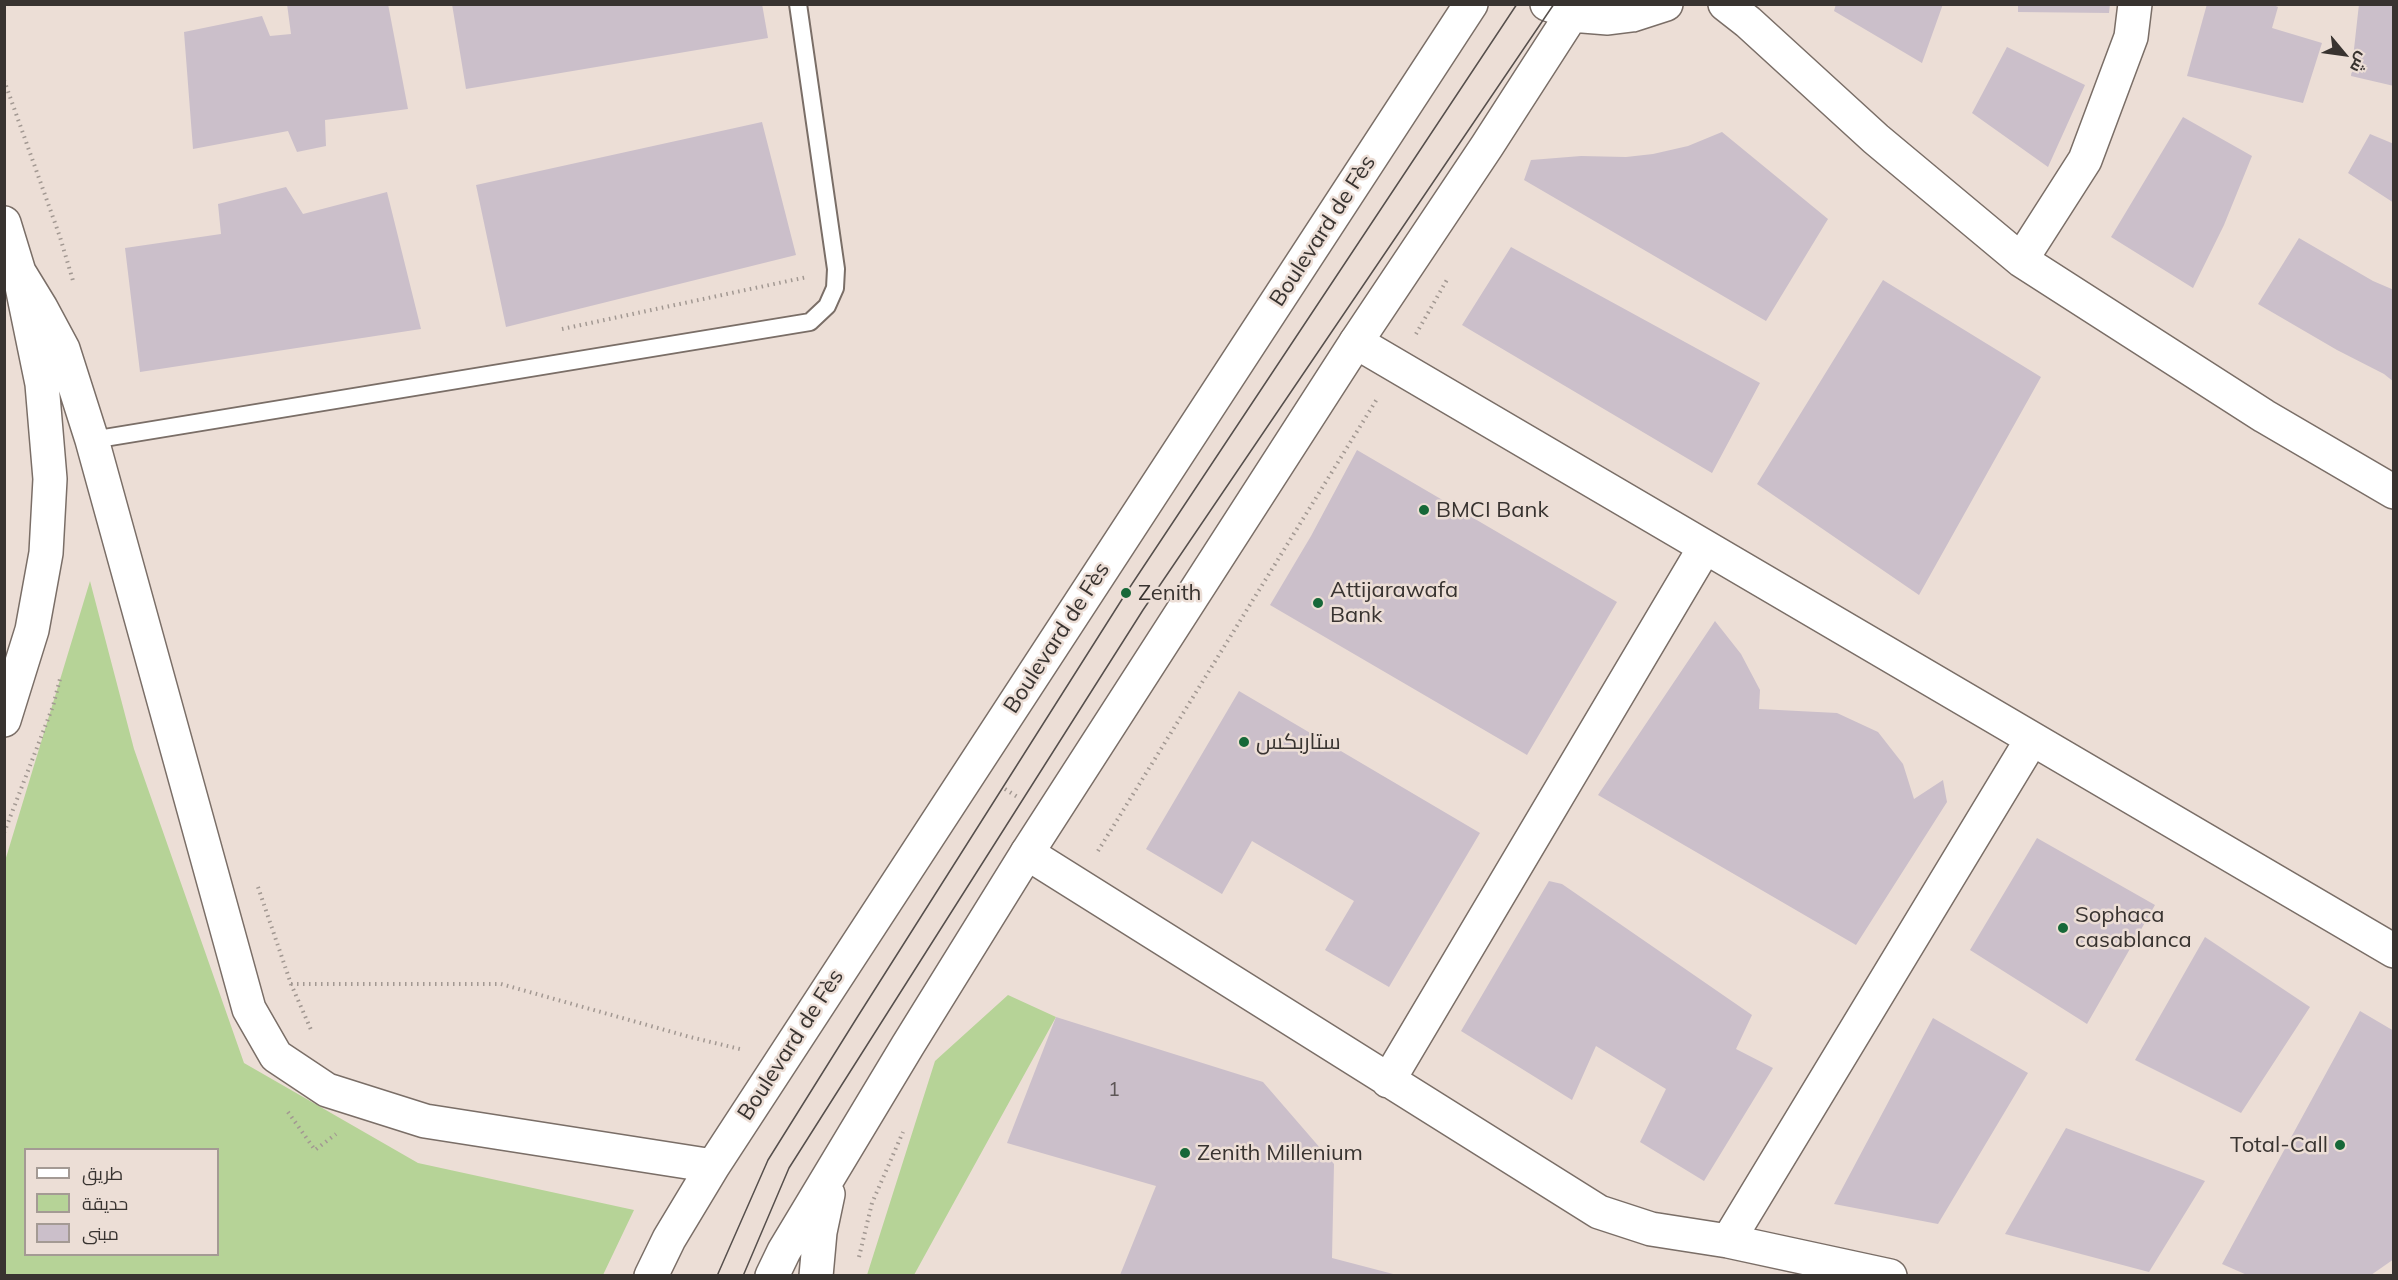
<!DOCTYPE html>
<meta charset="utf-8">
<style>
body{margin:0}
#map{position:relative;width:2398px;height:1280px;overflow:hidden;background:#ecded6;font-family:Mulish,Cairo,sans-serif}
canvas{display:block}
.frame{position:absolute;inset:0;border:6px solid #383330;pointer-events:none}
.legend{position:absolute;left:24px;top:1148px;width:195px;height:108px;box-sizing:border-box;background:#ecded6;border:2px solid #a49a94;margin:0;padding:8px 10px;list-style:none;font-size:18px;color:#383330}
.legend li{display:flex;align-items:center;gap:12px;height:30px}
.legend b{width:30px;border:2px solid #a49a94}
.north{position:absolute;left:2314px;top:24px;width:60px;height:60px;-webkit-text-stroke:4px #ecded6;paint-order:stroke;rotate:119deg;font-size:16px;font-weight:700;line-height:24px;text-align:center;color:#383330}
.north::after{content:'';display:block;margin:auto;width:21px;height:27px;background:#383330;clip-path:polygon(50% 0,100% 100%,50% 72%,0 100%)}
</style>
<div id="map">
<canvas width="2398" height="1280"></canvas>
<div class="frame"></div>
<ul class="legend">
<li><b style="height:8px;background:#fff"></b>طريق</li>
<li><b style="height:16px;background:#b6d397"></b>حديقة</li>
<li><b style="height:16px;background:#cbbfca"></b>مبنى</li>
</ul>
<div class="north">ش</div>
</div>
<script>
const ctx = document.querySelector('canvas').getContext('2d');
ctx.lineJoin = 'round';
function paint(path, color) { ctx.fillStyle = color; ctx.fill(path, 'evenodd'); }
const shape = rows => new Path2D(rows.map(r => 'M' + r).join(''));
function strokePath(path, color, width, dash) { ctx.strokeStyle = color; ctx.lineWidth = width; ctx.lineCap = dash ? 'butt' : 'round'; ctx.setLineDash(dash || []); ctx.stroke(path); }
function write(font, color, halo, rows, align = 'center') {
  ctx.font = font + ' Mulish,Cairo,sans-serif'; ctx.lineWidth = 5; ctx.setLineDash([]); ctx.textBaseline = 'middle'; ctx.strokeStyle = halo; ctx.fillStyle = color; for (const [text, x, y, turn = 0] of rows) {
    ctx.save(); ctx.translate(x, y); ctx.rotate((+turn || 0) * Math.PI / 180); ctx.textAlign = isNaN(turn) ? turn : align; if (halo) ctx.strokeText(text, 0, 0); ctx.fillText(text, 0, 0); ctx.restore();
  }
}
paint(shape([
 [90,581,134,749,244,1063,418,1163,634,1210,603,1275,5,1275,5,861],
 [26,1150,218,1150,218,1254,26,1254],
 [1008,995,1056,1017,914,1275,867,1275,935,1061]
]), '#b6d397');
paint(shape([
 [287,4,388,4,408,109,325,120,326,146,297,152,288,131,193,149,184,32,262,16,270,36,291,34],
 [452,4,762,4,768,38,466,89],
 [1836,4,1943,4,1922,63,1834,11],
 [2018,4,2110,4,2109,13,2018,12],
 [2207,4,2271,4,2278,7,2272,28,2322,43,2303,103,2187,76],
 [2359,4,2394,4,2394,86,2351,76],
 [2007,47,2085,85,2048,167,1972,113],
 [2183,117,2252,156,2224,225,2193,288,2111,237],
 [762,122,796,255,506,327,476,185],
 [1722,132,1828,219,1766,321,1524,180,1531,160,1581,156,1626,157,1653,154,1688,146],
 [2370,134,2394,144,2394,203,2348,173],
 [286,187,303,214,387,192,421,329,140,372,125,248,221,234,218,204],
 [2299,238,2373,281,2394,290,2394,382,2384,374,2337,350,2258,304],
 [1511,247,1760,383,1712,473,1462,325],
 [1883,280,2041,377,1919,595,1757,484],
 [1357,450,1617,602,1527,755,1270,605,1311,536],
 [1715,621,1741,654,1760,690,1759,709,1837,713,1878,732,1903,764,1914,799,1943,780,1947,802,1856,945,1598,795],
 [1239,691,1480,833,1389,987,1325,950,1354,901,1252,841,1222,894,1146,849],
 [2037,838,2155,905,2087,1024,1970,950],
 [1549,881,1562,884,1752,1015,1736,1049,1773,1068,1704,1181,1640,1142,1666,1089,1596,1046,1572,1100,1461,1031],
 [2205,937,2310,1007,2241,1113,2135,1060],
 [2360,1011,2394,1031,2394,1259,2371,1275,2247,1275,2222,1264],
 [1056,1017,1263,1082,1334,1164,1332,1258,1397,1275,1120,1275,1156,1186,1007,1143],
 [1933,1018,2028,1073,1938,1224,1834,1204],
 [2066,1128,2205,1181,2149,1272,2005,1234]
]), '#cbbfca');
const lane = shape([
 [92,440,810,322,827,306,835,288,836,269,798,4]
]);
const street = shape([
 [1725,4,1748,22,1876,139,2021,260,2264,416,2394,492],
 [2021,260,2085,160,2131,37,2135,4],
 [1356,342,2394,951],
 [1027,853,1599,1212,1651,1229,1728,1241,1890,1276],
 [1388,1081,1705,547],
 [1728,1241,2032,739]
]);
const secondary = shape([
 [1547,4,1583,16,1608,18,1632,15,1666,4],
 [4,223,19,272,42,384,50,479,46,553,32,630,4,720],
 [19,272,41,308,63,349,92,440,249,1009,276,1056,327,1090,425,1121,713,1166],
 [651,1276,669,1239,713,1166,1471,4],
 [772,1276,784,1251,908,1045,1027,853,1356,342,1487,146,1572,14],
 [816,1276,820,1232,828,1194]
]);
strokePath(lane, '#7a6e67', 20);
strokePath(street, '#7a6e67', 36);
strokePath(secondary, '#7a6e67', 36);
strokePath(shape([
 [4,80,60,237,74,284],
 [562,329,807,277],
 [1416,334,1448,278],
 [1005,789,1019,798],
 [4,833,53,706,60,679],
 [1098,851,1377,399],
 [258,887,291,984,312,1032],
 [291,984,501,984,690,1037,744,1050],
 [288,1112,315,1150,336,1134],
 [859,1257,872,1203,903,1132]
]), '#a29892', 4, [1.5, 4.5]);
strokePath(lane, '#fff', 16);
strokePath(street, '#fff', 33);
strokePath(secondary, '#fff', 33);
strokePath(shape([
 [717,1276,768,1160,858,1016,1126,593,1517,4],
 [743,1276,789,1168,1143,610,1554,4]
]), '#564f4c', 1.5);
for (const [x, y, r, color] of [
 [1424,510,6,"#166838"],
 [1126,593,6,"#166838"],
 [1318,603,6,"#166838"],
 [1244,742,6,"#166838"],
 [2063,928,6,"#166838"],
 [2340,1145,6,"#166838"],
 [1185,1153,6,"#166838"]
]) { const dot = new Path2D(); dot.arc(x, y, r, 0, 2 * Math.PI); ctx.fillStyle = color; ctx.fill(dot); strokePath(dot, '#ecded6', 2); }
write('20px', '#5d5656', null, [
 ["1",1114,1090]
]);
write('22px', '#383330', '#ecded6', [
 ["Boulevard de Fès",1323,231,-57],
 ["Boulevard de Fès",1057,638,-57],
 ["Boulevard de Fès",791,1045,-57]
]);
write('22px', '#383330', '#ecded6', [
 ["BMCI Bank",1436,510],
 ["Attijarawafa",1330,590],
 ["Bank",1330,615],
 ["Zenith",1138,593],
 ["ستاربكس",1256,742],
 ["Sophaca",2075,915],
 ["casablanca",2075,940],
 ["Total-Call",2328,1145,"right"],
 ["Zenith Millenium",1197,1153]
], 'left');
</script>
